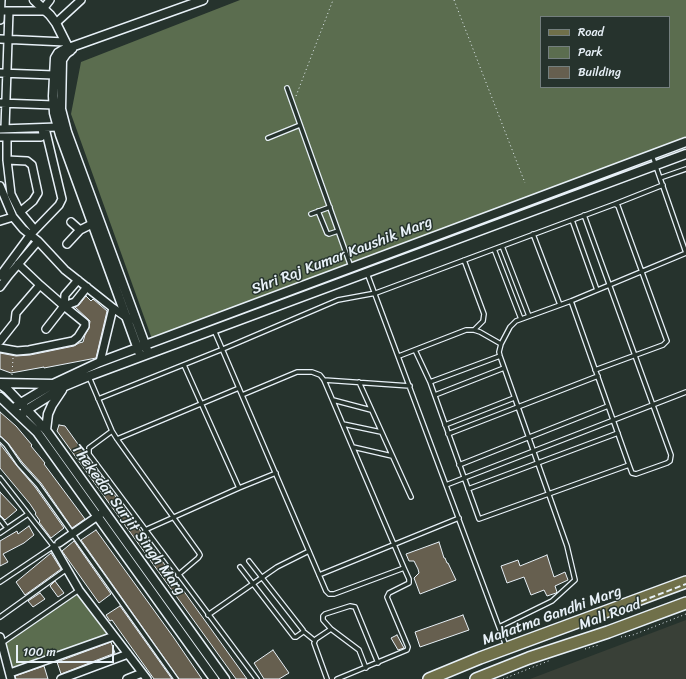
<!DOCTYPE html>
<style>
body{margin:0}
#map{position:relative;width:686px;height:679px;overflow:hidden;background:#26332d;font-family:Sriracha,sans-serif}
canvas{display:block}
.legend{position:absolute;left:540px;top:16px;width:130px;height:72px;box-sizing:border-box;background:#26332d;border:1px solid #747f7e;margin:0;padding:5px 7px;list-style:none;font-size:12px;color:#e8f1f8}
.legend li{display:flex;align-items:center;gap:8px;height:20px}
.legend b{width:20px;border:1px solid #747f7e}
.scale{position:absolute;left:16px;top:645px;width:98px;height:18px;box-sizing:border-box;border:2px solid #e8f1f8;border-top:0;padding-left:5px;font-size:12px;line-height:14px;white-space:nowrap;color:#e8f1f8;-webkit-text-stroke:3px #26332d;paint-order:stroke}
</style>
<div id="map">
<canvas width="686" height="679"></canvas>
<ul class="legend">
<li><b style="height:5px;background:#70704a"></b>Road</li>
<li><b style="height:11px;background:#5b6d4f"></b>Park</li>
<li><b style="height:11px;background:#665f4f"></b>Building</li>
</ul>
<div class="scale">100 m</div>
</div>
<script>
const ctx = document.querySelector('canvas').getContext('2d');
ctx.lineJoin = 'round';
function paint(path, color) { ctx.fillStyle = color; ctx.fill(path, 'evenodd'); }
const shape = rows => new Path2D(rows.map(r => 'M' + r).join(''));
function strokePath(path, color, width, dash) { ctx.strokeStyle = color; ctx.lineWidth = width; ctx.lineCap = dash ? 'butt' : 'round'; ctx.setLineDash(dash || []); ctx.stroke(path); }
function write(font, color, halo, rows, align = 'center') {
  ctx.font = font + ' Sriracha,sans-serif'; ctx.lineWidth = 3; ctx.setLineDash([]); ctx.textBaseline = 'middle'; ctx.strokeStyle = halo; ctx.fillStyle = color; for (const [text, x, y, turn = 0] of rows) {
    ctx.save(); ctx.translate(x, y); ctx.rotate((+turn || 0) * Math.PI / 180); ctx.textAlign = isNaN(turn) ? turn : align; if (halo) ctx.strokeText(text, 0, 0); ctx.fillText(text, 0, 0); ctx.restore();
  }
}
paint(shape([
 [686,620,686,679,530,679]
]), '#394037');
paint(shape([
 [240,0,686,0,686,141,152,339,71,114,81,62],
 [541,17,669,17,669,87,541,87],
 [78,594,111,634,11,668,3,643]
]), '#5b6d4f');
const building = shape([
 [86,296,91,301,93,299,107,311,96,358,44,368,44,367,11,373,0,369,0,353,16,356,30,355,74,346,79,343,83,342,85,335,89,328,90,321,75,307,79,305,86,296],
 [0,412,16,426,32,445,31,446,45,463,44,464,85,519,72,528,41,483,22,462,8,443,0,436,0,412],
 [59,425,65,426,247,679,236,679,57,431,59,425],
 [0,444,17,466,35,487,64,528,51,538,39,522,40,521,35,514,36,513,30,504,0,468,0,444],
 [0,492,17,510,5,520,0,515,0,492],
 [29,526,34,535,24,543,3,554,8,562,0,566,0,541,17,531,18,534,29,526],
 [96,530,174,638,202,679,179,679,81,540,96,530],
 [74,541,111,594,99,603,62,551,74,541],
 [439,542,444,558,445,558,447,563,448,563,456,580,420,594,414,578,419,573,418,569,414,561,409,561,406,554,439,542],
 [51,553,61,569,25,595,16,582,51,553],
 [547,555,554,577,565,572,568,580,555,586,557,592,556,593,547,596,544,590,531,595,524,577,507,583,501,566,518,560,520,566,547,555],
 [55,581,64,593,58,597,50,586,55,581],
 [40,593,45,599,33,607,28,601,40,593],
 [120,606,172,679,154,679,119,630,112,620,110,621,106,615,120,606],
 [463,615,469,630,420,647,415,632,463,615],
 [397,635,404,648,398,650,391,638,397,635],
 [111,642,115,653,61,674,57,662,111,642],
 [273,650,289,673,279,679,264,679,254,663,273,650],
 [44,666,48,679,16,679,15,676,44,666]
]);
paint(building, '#665f4f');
strokePath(building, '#e8f1f8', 1);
const service = shape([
 [287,88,351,267],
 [268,138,300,125],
 [660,178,686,169],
 [615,204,663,185],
 [318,211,327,233,329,234,338,231],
 [311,214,330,207],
 [584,215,671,455,670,461,667,463,636,474,632,473,629,465],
 [572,220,597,290],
 [533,234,560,305],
 [502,246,529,316],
 [494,249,521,319],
 [464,260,484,314,483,321,474,330],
 [367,273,506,646],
 [214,330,326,591,329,594,334,594,404,568,324,380,320,375,312,372,297,372,242,395],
 [415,350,430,382,479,519,629,465,571,301],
 [399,356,466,330,474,330,480,332,501,344,510,327,516,321,571,301,686,253,652,155],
 [184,365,239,488],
 [89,377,112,431,117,439,199,553,200,555,198,558,178,575],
 [324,380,410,386],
 [359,382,411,497],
 [430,382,500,356],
 [435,395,504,368],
 [98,399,223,349,338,300,376,293,615,204,618,206,667,341,663,345,595,370],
 [333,400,371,410],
 [343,424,381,432],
 [445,425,514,398],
 [112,431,89,448,89,454,257,679],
 [448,434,598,376],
 [0,439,6,445,19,464,38,485,176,679],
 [117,439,239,388],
 [353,447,392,456],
 [459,465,608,406],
 [0,478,54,547],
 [446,485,686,392],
 [468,489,618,433],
 [0,519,7,528],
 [145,530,239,488,276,473],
 [0,533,28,514],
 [240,567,294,637,296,637,303,632,303,630,249,561],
 [319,575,459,518],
 [0,582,54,546],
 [208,615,277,567,309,551],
 [0,617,67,569],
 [499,627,552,601,575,580,567,546,500,356,499,352,501,344],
 [303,631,314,640],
 [2,643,79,590],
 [366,668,359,650,331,629,323,620,323,616,325,614,350,606,355,607,378,663],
 [327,679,314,643,316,639,331,629],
 [337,679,407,650,408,647,387,597,389,593,409,583,409,579,404,568]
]);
const minor = shape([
 [43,9,50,0],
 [0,11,45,11],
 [0,20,1,0],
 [56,23,81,0],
 [0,39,65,42],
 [0,73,54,75],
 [0,103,54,105],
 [5,128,9,11],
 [0,129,58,127],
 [0,137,41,137,43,135,42,128],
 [7,137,7,160,27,161,32,165,38,193,33,201,20,212,35,230],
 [7,160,11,194,20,212],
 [0,186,13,217,23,229,38,241,65,270,113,308,126,317,135,320],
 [0,221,13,217],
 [71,222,80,230],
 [67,244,80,230,92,224],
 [18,264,40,285],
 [0,276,31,234,59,205,62,199,45,128],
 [78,280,65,295,64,306,75,302,87,287],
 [0,287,9,275,38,241],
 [0,341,15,322,16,313,40,285,64,306,46,329],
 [0,348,17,351,29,350,73,341,78,337,85,326,85,323,64,306],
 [100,362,113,308],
 [59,543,102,513],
 [54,547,79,590,147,679],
 [0,637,11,679],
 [10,673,114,636],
 [61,679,128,654],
 [127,679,142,673]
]);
const tertiary = shape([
 [34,0,50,15,56,23,70,51],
 [72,49,66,54,62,60,61,109,67,132,147,350],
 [139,352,60,135,54,113,53,96,55,58,58,53,63,50,203,0],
 [0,383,53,384],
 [0,384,7,389,46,430,225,679],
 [0,397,37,432,214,679],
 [13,409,21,403,53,384,100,362,686,142],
 [21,415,28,409,65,386,89,376,686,154],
 [46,430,48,414,52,405,62,390]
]);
const primary = shape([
 [429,679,480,658,686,582],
 [476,679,529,658,608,632,686,603]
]);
strokePath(service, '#e8f1f8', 6);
strokePath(minor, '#e8f1f8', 10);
strokePath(tertiary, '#e8f1f8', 11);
strokePath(primary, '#e8f1f8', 14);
strokePath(shape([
 [454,0,525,183],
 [296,96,333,0],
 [12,375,13,358],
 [621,637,633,635,686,614],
 [585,649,599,645],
 [503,679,551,660]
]), '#e8f1f8', 1, [1, 3]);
strokePath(service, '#26332d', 3.5);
strokePath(minor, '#26332d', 7);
strokePath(tertiary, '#26332d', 8);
strokePath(primary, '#70704a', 11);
strokePath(shape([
 [616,611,686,584]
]), '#e8f1f8', 2, [6, 3]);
write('15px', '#e8f1f8', '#26332d', [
 ["Shri Raj Kumar Kaushik Marg",342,256,-21],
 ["Thekedar Surjit Singh Marg",128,520,54],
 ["Mall Road",610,615,-20],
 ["Mahatma Gandhi Marg",552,616,-20]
]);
</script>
